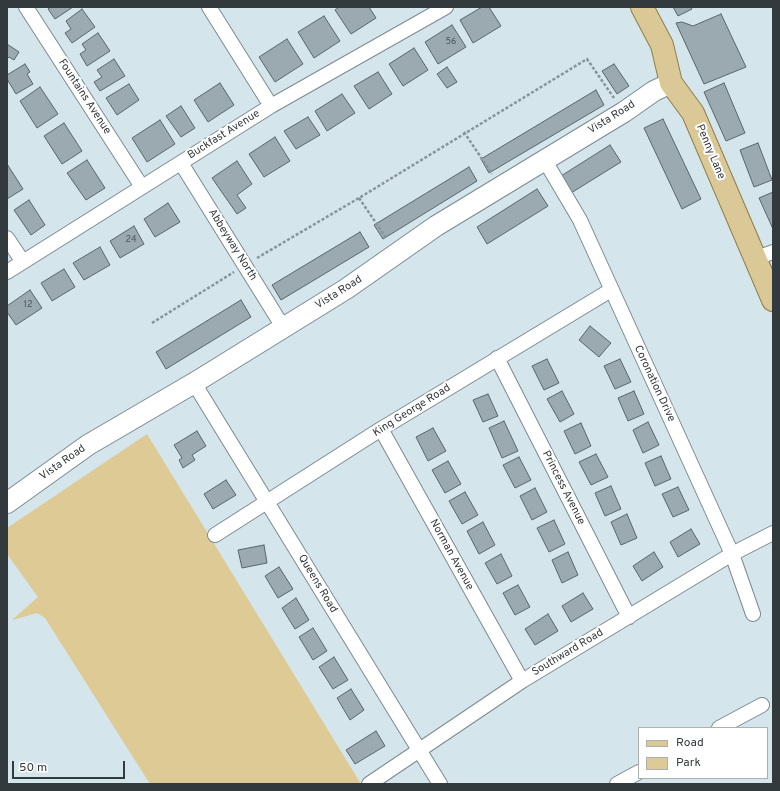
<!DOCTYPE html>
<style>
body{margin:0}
#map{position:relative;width:780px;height:791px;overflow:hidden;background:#d4e5eb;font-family:Overpass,sans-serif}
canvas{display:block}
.frame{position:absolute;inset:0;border:8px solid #333a3d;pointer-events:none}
.legend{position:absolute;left:638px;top:727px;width:130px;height:52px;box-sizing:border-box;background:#fff;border:1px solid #adb0b1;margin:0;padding:5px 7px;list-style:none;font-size:12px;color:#333a3d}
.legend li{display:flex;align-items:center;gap:8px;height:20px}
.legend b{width:20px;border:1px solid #adb0b1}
.scale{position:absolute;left:12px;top:761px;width:113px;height:18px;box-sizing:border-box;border:2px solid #333a3d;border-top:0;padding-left:5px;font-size:12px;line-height:14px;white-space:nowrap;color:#333a3d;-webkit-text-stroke:3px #fff;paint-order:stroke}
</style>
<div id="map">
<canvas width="780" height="791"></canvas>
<div class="frame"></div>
<ul class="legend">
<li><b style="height:5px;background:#dac897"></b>Road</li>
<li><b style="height:11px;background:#deca95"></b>Park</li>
</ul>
<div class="scale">50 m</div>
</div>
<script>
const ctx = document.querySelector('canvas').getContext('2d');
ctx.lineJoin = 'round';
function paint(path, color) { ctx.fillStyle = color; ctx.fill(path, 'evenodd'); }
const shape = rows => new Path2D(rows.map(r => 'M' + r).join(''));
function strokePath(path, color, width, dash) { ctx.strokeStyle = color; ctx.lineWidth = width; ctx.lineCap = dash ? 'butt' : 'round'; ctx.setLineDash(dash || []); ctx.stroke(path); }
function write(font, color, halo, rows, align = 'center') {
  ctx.font = font + ' Overpass,sans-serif'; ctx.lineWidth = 4; ctx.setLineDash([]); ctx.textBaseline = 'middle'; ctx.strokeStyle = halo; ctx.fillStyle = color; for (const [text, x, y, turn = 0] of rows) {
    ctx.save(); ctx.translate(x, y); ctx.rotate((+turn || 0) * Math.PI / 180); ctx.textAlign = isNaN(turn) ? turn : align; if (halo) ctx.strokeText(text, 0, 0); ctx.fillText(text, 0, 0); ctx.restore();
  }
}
paint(shape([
 [147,434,361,784,150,784,45,618,37,613,12,620,38,597,7,554,7,528]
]), '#deca95');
const building = shape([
 [51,7,73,7,55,19,48,9,51,7],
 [339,7,369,7,376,18,351,34,335,10,339,7],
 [482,7,489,7,501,26,473,43,460,20,482,7],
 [673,7,691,7,692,9,678,16,673,7],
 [82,9,95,27,72,43,65,33,71,29,66,21,82,9],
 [721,14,746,67,704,84,676,23,682,22,693,26,721,14],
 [324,16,340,41,314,58,298,32,324,16],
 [452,25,466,47,438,64,425,42,452,25],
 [98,33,110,51,87,66,80,54,86,50,82,44,98,33],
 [287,39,303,64,275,82,259,57,287,39],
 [7,44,19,52,14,60,9,57,7,59,7,44],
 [414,48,428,70,403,86,389,64,414,48],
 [114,59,125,76,100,91,94,82,102,77,97,70,114,59],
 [25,64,30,72,27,74,33,84,16,94,7,79,7,75,25,64],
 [614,64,629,86,617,94,602,71,614,64],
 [447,67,457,82,447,88,437,74,447,67],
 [378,72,392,94,369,109,354,86,378,72],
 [220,83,234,105,208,122,194,100,220,83],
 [724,83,745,133,726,141,704,92,724,83],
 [129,84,139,100,117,115,106,98,129,84],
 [40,87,58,114,37,128,20,101,40,87],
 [596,90,604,105,489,173,481,159,596,90],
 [342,94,355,113,327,131,315,111,342,94],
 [181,106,195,128,181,137,166,116,181,106],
 [308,117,320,135,296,149,284,131,308,117],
 [663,119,701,199,682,209,644,128,663,119],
 [160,120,175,144,147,162,132,138,160,120],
 [64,123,82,151,62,164,44,136,64,123],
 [275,137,290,161,264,177,249,154,275,137],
 [758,143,772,180,754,187,740,150,758,143],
 [610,145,621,162,571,193,561,176,610,145],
 [87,160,105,188,86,200,67,173,87,160],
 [237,161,252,184,237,195,246,208,237,214,212,178,237,161],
 [7,164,23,189,7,199,7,164],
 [469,167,477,181,383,239,374,225,469,167],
 [537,189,548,206,487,244,477,227,537,189],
 [773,192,773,229,759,198,773,192],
 [29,200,45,225,31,235,14,210,29,200],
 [168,203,180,222,155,237,144,219,168,203],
 [134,226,144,244,120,258,110,241,134,226],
 [360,232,369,247,281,300,272,285,360,232],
 [100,247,110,265,84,280,73,263,100,247],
 [64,269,75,287,52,301,41,283,64,269],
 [30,290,42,308,16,325,7,312,7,306,30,290],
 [241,300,251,317,166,369,156,352,241,300],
 [590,326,611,343,599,357,579,340,590,326],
 [547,359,559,383,544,390,532,366,547,359],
 [620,359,631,382,615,389,604,366,620,359],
 [562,391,574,414,560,422,547,399,562,391],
 [634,391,644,414,628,421,618,398,634,391],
 [488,394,498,416,483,422,473,400,488,394],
 [504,421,518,451,502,458,489,428,504,421],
 [648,422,659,445,643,453,633,430,648,422],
 [581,423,591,446,575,454,564,431,581,423],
 [433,428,446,451,428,461,416,437,433,428],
 [197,431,206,446,192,455,195,460,183,468,179,460,182,458,174,445,197,431],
 [596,454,608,477,591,485,579,462,596,454],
 [661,456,671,479,655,486,645,463,661,456],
 [519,457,531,480,515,488,503,465,519,457],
 [448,461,461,484,445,493,432,470,448,461],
 [226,480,236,495,213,509,204,494,226,480],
 [611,486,621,509,605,516,595,493,611,486],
 [678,487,689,510,673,517,662,494,678,487],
 [535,488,547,512,532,520,520,496,535,488],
 [465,492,478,515,462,524,449,501,465,492],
 [627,514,637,538,621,545,611,522,627,514],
 [554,520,565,544,549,552,537,528,554,520],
 [483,522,495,545,479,554,467,531,483,522],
 [691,529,700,544,678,557,670,542,691,529],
 [264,545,267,563,242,568,238,550,264,545],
 [568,552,578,575,562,583,552,560,568,552],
 [654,552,663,567,642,581,633,566,654,552],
 [501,554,512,576,497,584,485,563,501,554],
 [279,567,293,589,278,598,265,576,279,567],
 [518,585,530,607,515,615,503,593,518,585],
 [583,593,593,609,571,622,562,606,583,593],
 [296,598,309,620,295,629,282,608,296,598],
 [548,614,558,631,535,645,525,629,548,614],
 [313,628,327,651,313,660,299,637,313,628],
 [334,657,348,680,333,689,319,667,334,657],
 [351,689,364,710,350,720,337,698,351,689],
 [376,731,385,746,355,764,346,750,376,731]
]);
paint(building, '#9aaab0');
strokePath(building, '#57666b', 1);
const minor = shape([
 [26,7,142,187],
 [209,7,271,106],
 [544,159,580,220,732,554,753,614],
 [181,163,283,327],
 [7,238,23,262],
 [756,258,773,252],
 [7,272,271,106,446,7],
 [497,358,629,617],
 [194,383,440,784],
 [381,429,522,681],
 [215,535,381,429,611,290],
 [719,728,762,705],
 [369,784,522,681,732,554,773,533],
 [617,784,639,772]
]);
const secondary = shape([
 [7,503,88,445,194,383,346,289,436,226,624,112,654,91,671,83]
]);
const primary = shape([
 [642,7,662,45,671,83,693,113,773,300]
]);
strokePath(minor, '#7b8b91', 16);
strokePath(secondary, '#7b8b91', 22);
strokePath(primary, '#8f7f4a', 24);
strokePath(shape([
 [464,132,492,174],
 [359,198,387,239],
 [257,258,359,198,587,59,614,98],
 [152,323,234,272]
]), '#889499', 2.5, [3, 2]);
strokePath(minor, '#fff', 14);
strokePath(secondary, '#fff', 20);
strokePath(primary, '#dac897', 22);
write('9px', '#4d565a', null, [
 ["56",451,42],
 ["24",131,240],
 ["12",28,305]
]);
write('11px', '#333a3d', '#fff', [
 ["Fountains Avenue",84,97,57],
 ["Vista Road",612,118,-32],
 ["Buckfast Avenue",224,135,-32],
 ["Penny Lane",710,152,67],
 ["Abbeyway North",232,245,58],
 ["Vista Road",339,293,-32],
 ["Coronation Drive",654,384,65],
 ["King George Road",412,411,-32],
 ["Vista Road",63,463,-35],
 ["Princess Avenue",563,488,63],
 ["Norman Avenue",451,555,61],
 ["Queens Road",317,584,59],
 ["Southward Road",568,653,-31]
]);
</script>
